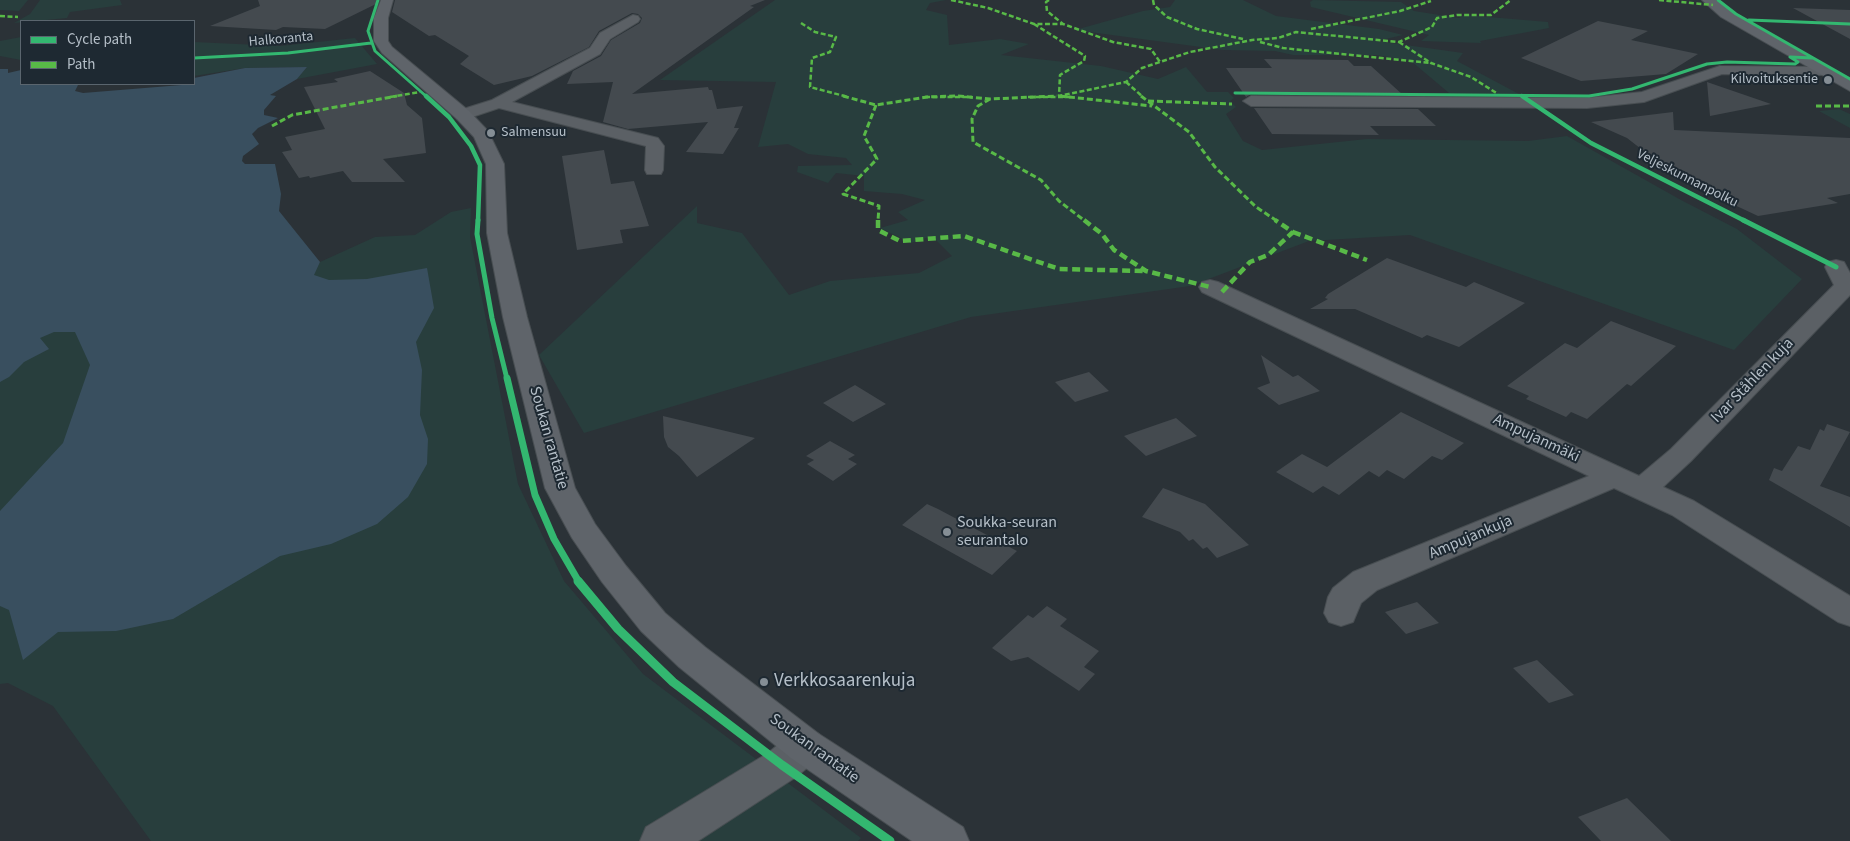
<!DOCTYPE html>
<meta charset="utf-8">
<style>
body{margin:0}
#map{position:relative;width:1850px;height:841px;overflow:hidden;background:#2b3237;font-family:"Source Sans 3",sans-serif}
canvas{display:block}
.legend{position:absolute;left:20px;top:20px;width:175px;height:65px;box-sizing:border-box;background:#1e2932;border:1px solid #5a656e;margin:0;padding:6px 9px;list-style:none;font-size:15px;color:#b5bfc8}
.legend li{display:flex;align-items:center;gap:10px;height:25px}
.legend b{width:25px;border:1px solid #5a656e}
</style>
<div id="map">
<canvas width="1850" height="841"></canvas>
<ul class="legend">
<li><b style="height:6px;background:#33b770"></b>Cycle path</li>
<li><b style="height:6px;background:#58b947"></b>Path</li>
</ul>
</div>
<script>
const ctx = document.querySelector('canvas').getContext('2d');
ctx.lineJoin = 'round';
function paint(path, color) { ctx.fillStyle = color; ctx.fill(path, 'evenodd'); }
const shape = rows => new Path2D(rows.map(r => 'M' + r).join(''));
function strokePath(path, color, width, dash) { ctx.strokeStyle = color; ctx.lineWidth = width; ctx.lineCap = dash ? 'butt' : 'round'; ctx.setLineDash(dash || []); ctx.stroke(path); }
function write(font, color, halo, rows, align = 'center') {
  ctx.font = font + ' "Source Sans 3",sans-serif'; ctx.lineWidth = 4; ctx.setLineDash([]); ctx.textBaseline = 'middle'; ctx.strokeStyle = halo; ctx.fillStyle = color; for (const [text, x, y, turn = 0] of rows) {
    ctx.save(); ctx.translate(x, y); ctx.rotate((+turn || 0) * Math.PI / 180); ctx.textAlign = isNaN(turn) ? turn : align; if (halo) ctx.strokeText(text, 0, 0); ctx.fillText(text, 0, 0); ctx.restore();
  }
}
paint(shape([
 [0,0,28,0,19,11,0,10],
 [40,0,120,0,122,5,70,12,67,18,14,23,30,14],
 [775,0,946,0,930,3,926,10,947,15,949,45,1000,39,1029,44,1001,55,1101,66,1158,79,1186,67,1207,92,1228,92,1234,98,1230,101,1236,107,1226,114,1243,141,1262,150,1367,139,1528,141,1567,136,1681,200,1737,229,1802,279,1734,350,1410,235,1309,241,1190,286,971,317,584,433,539,355,697,206,697,223,742,233,789,295,830,281,919,273,952,256,932,236,911,243,880,228,908,220,898,212,925,200,902,194,864,191,864,176,836,173,828,183,797,172,798,166,852,165,846,158,808,154,788,144,758,147,776,82,660,80],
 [1175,0,1243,0,1276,16,1379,29,1403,35,1377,41,1463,53,1457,61,1519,94,1449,93,1411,61,1376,55,1293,55,1275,51,1223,50,1075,30,1143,11,1170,7],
 [1313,0,1401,2,1414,11,1459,18,1465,15,1548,22,1549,28,1480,41,1481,43,1421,41,1429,35,1311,7,1310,2],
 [21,37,21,60,0,56,0,41],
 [355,38,377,64,297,79,307,67,245,68,194,76,194,42,280,46],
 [1839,109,1850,114,1850,128,1819,111],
 [471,208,470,237,518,484,564,581,643,674,861,838,858,841,151,841,53,706,8,683,0,684,0,324,313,275,320,262,375,237,415,235,451,212]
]), '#283e3d');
paint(shape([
 [307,67,297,79,270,95,276,96,264,110,264,115,278,118,258,128,252,134,259,144,243,156,242,161,245,164,275,164,281,194,279,211,320,262,314,275,329,280,367,279,427,268,434,308,416,342,422,370,420,415,428,439,427,464,408,497,377,524,331,544,280,556,173,619,116,631,58,632,23,660,9,610,0,606,0,511,63,443,90,365,75,332,54,332,40,338,49,349,24,362,9,377,0,382,0,69,8,69,8,73,21,70,21,84,75,84,78,85,75,91,83,93,194,84,194,78,245,68]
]), '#394f5f');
paint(shape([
 [258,0,379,0,378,3,325,29,283,27,276,30,210,26,260,6],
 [395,0,765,0,750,6,754,7,632,94,708,87,709,90,712,90,717,109,743,106,734,128,739,128,723,154,686,152,708,122,628,129,603,122,613,82,567,84,573,71,601,56,611,40,640,23,642,18,638,14,632,13,599,31,589,47,532,76,494,85,460,64,469,56,435,35,429,36,392,12],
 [1793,8,1850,10,1850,39],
 [1598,21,1648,31,1631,40,1698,54,1666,74,1581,81,1521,58],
 [1264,59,1348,60,1354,66,1371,66,1403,95,1251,94,1246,97,1226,68,1272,68],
 [370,71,404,93,407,105,422,118,426,153,383,159,405,182,352,182,343,171,310,178,309,176,299,178,282,152,292,150,285,137,325,129,304,87,338,82,334,79],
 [1707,82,1771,104,1710,116],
 [1254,108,1418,109,1436,126,1370,126,1379,135,1272,134],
 [1673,112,1674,130,1850,138,1850,194,1827,198,1838,203,1758,216,1681,180,1627,138,1591,122],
 [604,150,611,184,634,181,649,226,620,230,623,243,577,250,562,156],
 [1387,258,1466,287,1474,282,1525,303,1459,347,1427,335,1422,338,1355,309,1310,309,1328,299,1325,298,1328,294],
 [1611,321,1676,346,1631,386,1627,384,1587,419,1571,412,1566,417,1526,399,1529,396,1507,386,1565,343,1577,348],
 [1261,355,1293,377,1298,375,1320,391,1279,405,1257,388,1270,383],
 [1089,372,1109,391,1075,402,1055,382],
 [855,385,886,404,853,422,823,403],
 [1401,412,1464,443,1442,460,1432,456,1404,479,1387,470,1379,477,1369,471,1339,495,1323,486,1313,493,1276,472,1302,454,1327,467],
 [663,416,755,438,697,477,679,456,668,447,664,437],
 [1176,418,1197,436,1146,456,1124,436],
 [1827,424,1850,432,1820,486,1850,497,1850,527,1769,480,1774,468,1782,471,1798,446,1810,450,1820,429,1824,431],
 [830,441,855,455,848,459,857,464,833,481,807,464,814,460,806,456],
 [1163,488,1205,504,1249,545,1217,558,1207,547,1203,549,1193,539,1189,541,1180,532,1142,517],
 [927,504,938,509,1017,551,992,575,902,525],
 [1417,602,1439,623,1406,634,1385,612],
 [1047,606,1067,619,1060,626,1099,651,1084,667,1095,674,1079,691,1028,657,1011,661,992,648,1028,615,1033,618],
 [1537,660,1574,695,1549,703,1513,668],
 [1627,798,1671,841,1601,841,1578,817]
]), '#444a4f');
const street = shape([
 [633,15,638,16,640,19,638,22,610,39,600,54,512,102,658,138,664,146,663,170,661,174,647,174,645,170,646,146,499,108,463,120,457,119,455,115,457,111,492,100,590,48,600,33,633,15],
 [1720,66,1823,67,1830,71,1823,75,1722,74,1644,102,1587,108,1251,106,1243,101,1251,96,1587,98,1642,92,1720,66],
 [1836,260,1844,262,1850,273,1850,295,1691,461,1663,487,1694,501,1850,596,1850,626,1838,622,1672,515,1614,488,1377,590,1361,603,1353,622,1341,626,1329,622,1324,613,1328,597,1333,588,1353,572,1589,476,1202,292,1199,287,1202,282,1210,280,1218,282,1639,476,1671,449,1834,285,1825,267,1828,262,1836,260],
 [805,729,819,734,825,746,819,758,796,777,698,841,640,841,646,827,768,753,791,734,805,729]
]);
const secondary = shape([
 [381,0,393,0,388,18,388,41,392,47,469,111,488,131,504,164,507,233,527,317,575,488,595,524,626,566,665,613,705,647,819,734,963,827,969,841,912,841,791,758,679,667,641,631,602,582,572,538,545,488,503,317,487,233,486,164,474,137,457,119,382,53,374,41,374,18,381,0],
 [1702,0,1716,0,1731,11,1850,80,1850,91,1721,17,1702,0]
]);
strokePath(street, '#484e52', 2);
strokePath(secondary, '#484e52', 2);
paint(street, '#5b6065');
paint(secondary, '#5f646a');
strokePath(shape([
 [951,0,988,8,1034,24,1063,24,1113,42,1151,49,1160,62],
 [1049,0,1046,2,1047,11,1063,24],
 [1153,0,1154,5,1167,17,1197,29,1243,39],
 [1659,0,1713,5],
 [0,16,18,17],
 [801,23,815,32,836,37,830,52,812,58,810,87,848,97],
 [1034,24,1085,56,1084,61,1060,75,1059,96,1126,82,1142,68,1190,52,1252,40,1278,38,1296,32,1399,42,1432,27,1437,18,1457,15,1491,15,1511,0],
 [1311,29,1400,11,1431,1],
 [1260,42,1283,48,1431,63],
 [1399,42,1431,63,1471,77,1498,94],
 [1126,82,1143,97],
 [390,97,420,92],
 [925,97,972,97],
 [1028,97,1071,97]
]), '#58b947', 2.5, [5, 2.5]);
strokePath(shape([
 [843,96,876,105,927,97,955,96],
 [958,96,990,99,1057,96],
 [1060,96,1152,106],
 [1141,96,1189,132,1215,167,1256,207,1277,221],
 [990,99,978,106,972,119,973,142,1041,180,1059,201,1085,221],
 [1148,101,1232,104],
 [876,105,864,136,877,159,843,194,879,206,878,221],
 [1816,106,1850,106],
 [272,126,292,115,397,96]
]), '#58b947', 3, [6, 3]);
strokePath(shape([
 [878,220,878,230,900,241,964,236,1059,269,1146,271],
 [1084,220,1102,234,1114,250,1146,271,1210,287],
 [1293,232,1367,260],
 [1222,292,1250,262,1268,255,1293,232,1275,220]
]), '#58b947', 4.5, [8, 4.5]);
strokePath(shape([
 [378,0,368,31,375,51,427,97],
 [1718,0,1736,14,1850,79],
 [1749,20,1850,24],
 [194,58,288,53,371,43],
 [1235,93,1589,96,1632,89,1707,64,1727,62,1795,64,1798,62,1790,57,1813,58],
 [1522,96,1524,97]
]), '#33b770', 3);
strokePath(shape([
 [426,96,449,117,471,146,480,165,478,221],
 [1522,96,1591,143,1745,221]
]), '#33b770', 4.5);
strokePath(shape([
 [478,220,477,234,492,318,507,379],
 [1743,220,1836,267]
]), '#33b770', 5);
strokePath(shape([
 [507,378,535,495,554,539,579,582]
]), '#33b770', 7);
strokePath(shape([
 [578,581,618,629,673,682,782,765,890,841]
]), '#33b770', 9);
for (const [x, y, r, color] of [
 [1828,80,5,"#858e95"],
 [491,133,5,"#858e95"],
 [947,532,5,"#858e95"],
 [764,682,5,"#858e95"]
]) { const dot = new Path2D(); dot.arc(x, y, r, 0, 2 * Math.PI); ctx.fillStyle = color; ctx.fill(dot); strokePath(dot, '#1e2932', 2); }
write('14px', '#b5bfc8', '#1e2932', [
 ["Halkoranta",281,40,-5],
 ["Veljeskunnanpolku",1687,179,27]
]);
write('14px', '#b5bfc8', '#1e2932', [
 ["Kilvoituksentie",1818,80],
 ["Salmensuu",501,133,"left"]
], 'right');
write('16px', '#b5bfc8', '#1e2932', [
 ["Ivar Ståhlen kuja",1753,381,-46],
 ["Soukan rantatie",548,438,74],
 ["Ampujanmäki",1536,439,25],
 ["Ampujankuja",1471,538,-23],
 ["Soukan rantatie",814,749,36]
]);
write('16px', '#b5bfc8', '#1e2932', [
 ["Soukka-seuran",957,523],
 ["seurantalo",957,541]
], 'left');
write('19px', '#b5bfc8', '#1e2932', [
 ["Verkkosaarenkuja",774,682]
], 'left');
</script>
